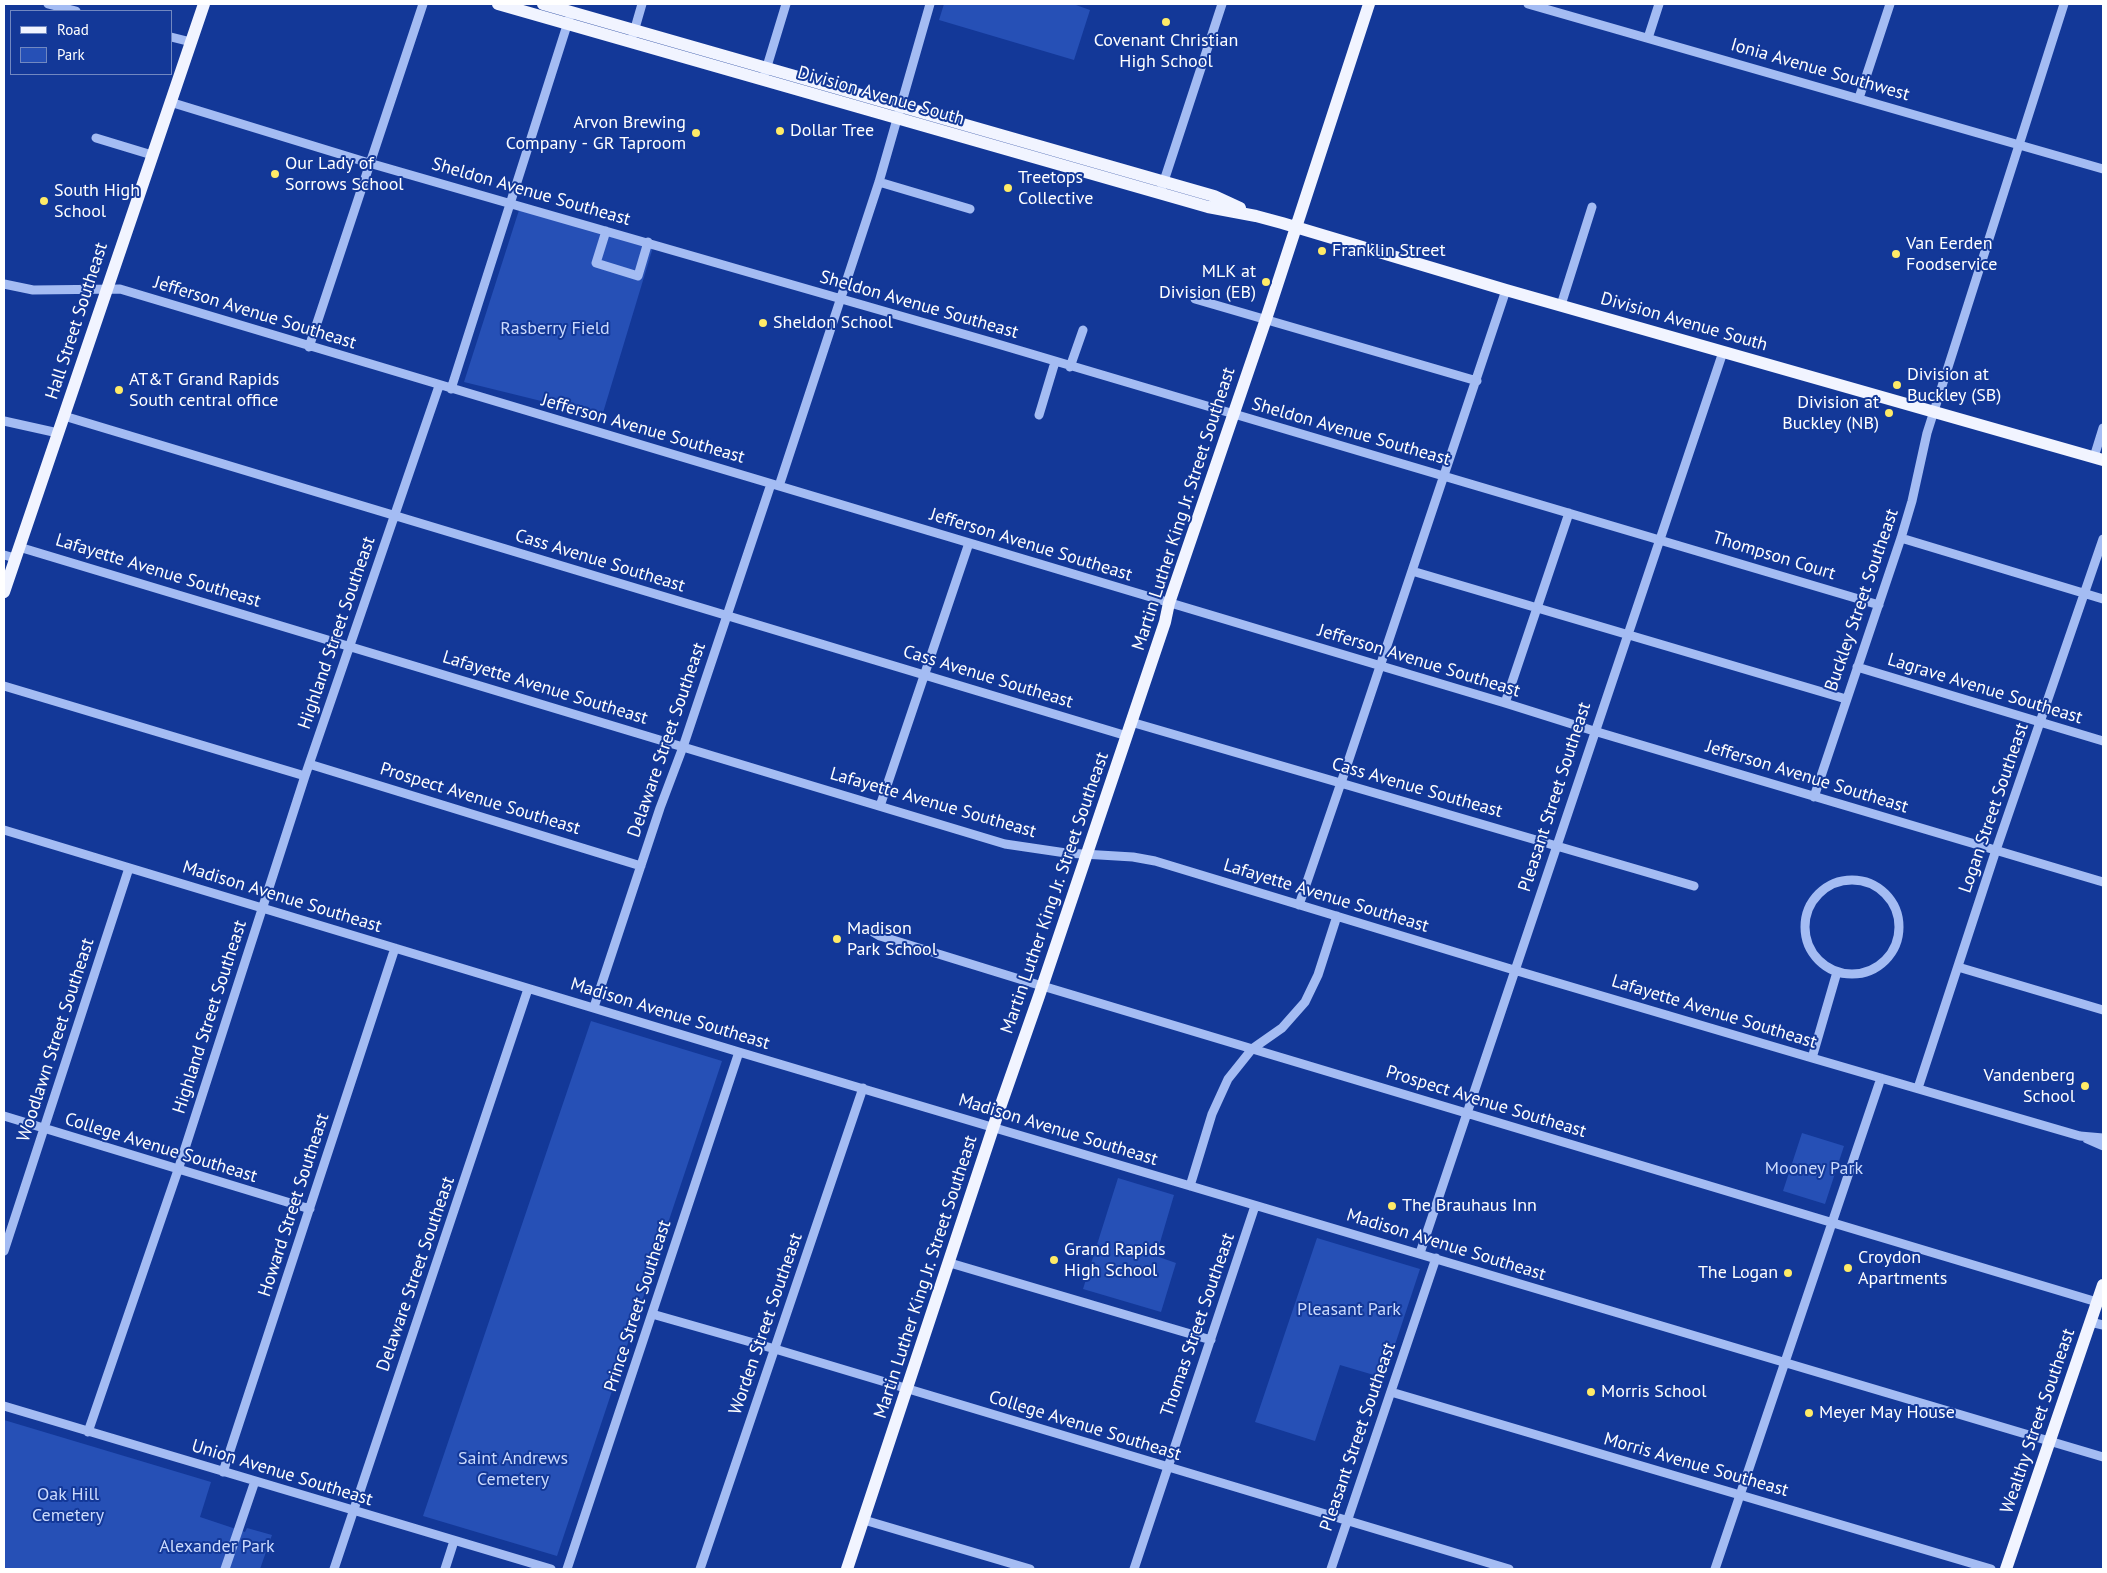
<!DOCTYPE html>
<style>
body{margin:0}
#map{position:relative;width:2107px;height:1573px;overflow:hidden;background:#133898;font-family:"PT Sans",sans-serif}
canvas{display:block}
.frame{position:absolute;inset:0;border:5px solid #fff;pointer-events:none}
.legend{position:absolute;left:10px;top:10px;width:162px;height:65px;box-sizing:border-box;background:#133898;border:1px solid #7188c1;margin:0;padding:6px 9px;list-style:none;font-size:15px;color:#fff}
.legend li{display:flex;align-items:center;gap:10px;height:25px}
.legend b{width:25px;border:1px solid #7188c1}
</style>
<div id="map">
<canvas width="2107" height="1573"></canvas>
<div class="frame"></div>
<ul class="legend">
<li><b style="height:6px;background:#f1f4ff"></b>Road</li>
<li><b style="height:14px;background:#2650b6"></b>Park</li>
</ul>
</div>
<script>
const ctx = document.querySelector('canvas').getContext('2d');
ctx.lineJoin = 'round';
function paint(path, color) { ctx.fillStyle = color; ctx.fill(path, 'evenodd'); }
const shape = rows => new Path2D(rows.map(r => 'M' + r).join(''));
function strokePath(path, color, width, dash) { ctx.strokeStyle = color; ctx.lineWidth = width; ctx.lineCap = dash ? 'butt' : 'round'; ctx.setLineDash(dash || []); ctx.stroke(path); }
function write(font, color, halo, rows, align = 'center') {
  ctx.font = font + ' "PT Sans",sans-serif'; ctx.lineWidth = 4; ctx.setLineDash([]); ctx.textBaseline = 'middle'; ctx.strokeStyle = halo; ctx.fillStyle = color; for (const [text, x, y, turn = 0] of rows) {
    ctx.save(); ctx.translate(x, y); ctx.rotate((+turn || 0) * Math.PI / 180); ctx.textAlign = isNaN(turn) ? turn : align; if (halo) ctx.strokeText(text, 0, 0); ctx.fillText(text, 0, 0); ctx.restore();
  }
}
paint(shape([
 [944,4,1073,4,1090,10,1074,60,939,20],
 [520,207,654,244,602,416,464,382],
 [591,1021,722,1061,557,1556,423,1516],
 [1802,1133,1844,1146,1825,1204,1783,1191],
 [1118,1178,1174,1195,1156,1256,1176,1263,1161,1312,1083,1289],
 [1317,1238,1420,1269,1384,1378,1340,1365,1315,1441,1255,1422],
 [4,1420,211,1482,200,1517,245,1532,247,1528,272,1535,260,1569,4,1569]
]), '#2650b6');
strokePath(shape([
 [48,4,76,11],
 [1528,4,2103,169],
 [633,35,642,4],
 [171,37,191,42],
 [1648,38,1659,4],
 [765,73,786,4],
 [1859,98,1890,4],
 [170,102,369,163,991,342,1879,605],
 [96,138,152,155],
 [879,182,970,209],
 [1162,187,1222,4],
 [606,231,596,263,638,276,648,242],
 [4,284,33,290,120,289,1505,703,1594,731,2103,882],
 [1195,299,1477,381],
 [1561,305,1592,207],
 [309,347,423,4],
 [1070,367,1083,330],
 [451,389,569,19],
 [1039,415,1055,362],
 [64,416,1127,736],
 [4,421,58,433],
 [2094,457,2103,428],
 [779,486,879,182,930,4],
 [1901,538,2103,599],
 [19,547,1005,844,1066,853,1133,857,1155,861,1514,970,1812,1058,2080,1136,2103,1138],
 [4,555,15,558],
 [1412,571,1846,699],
 [1857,667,2103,741],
 [4,686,305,776],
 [1505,703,1569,513],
 [1131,722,1694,886],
 [309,764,641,866],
 [1814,797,1901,538,1912,501,1927,433,2064,4],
 [880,806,969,543],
 [4,830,739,1052,2103,1457],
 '1805 927a47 47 0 1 1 94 0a47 47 0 1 1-94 0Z',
 [1299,905,1344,774,1506,290],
 [866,928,880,936,1029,982,2097,1302],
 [1958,967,2103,1010],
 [594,1007,660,808,683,747,771,484],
 [1812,1058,1837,972],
 [1918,1088,1996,850,2103,539],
 [4,1116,310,1209],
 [2087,1139,2103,1146],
 [1190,1186,1212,1114,1228,1079,1252,1049,1282,1028,1305,1002,1318,975,1337,916],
 [4,1251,129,868],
 [1420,1253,1723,352],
 [950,1263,1211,1340],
 [652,1314,775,1349,1509,1569],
 [2090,1322,2103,1325],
 [1391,1392,1991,1569],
 [4,1406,551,1569],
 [88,1432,178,1170,305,776,439,386],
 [223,1472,395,948],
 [864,1520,1030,1569],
 [225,1569,255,1481],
 [334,1569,528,989],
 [445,1569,454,1541],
 [567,1569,739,1052],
 [700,1569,863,1088],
 [1134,1569,1255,1206],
 [1331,1569,1436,1258],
 [1715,1569,1881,1078]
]), '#a4bcf3', 9);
strokePath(shape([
 [498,4,1208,207,1256,216,1282,223,1506,290,2103,460],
 [543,4,1214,196,1240,208],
 [4,592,204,4],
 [847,1569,997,1116,1039,996,1165,622,1169,603,1266,319,1369,4],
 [2006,1569,2103,1285]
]), '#f1f4ff', 12);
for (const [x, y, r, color] of [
 [1166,22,5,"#ffeb67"],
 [780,131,5,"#ffeb67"],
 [696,133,5,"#ffeb67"],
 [275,174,5,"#ffeb67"],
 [1008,188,5,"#ffeb67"],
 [44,201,5,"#ffeb67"],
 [1322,251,5,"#ffeb67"],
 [1896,254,5,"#ffeb67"],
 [1266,282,5,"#ffeb67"],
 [763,323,5,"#ffeb67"],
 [1897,385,5,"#ffeb67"],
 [119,390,5,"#ffeb67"],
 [1889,413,5,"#ffeb67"],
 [837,939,5,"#ffeb67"],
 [2085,1086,5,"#ffeb67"],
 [1392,1206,5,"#ffeb67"],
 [1054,1260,5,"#ffeb67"],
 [1848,1268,5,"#ffeb67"],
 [1788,1273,5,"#ffeb67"],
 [1591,1392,5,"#ffeb67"],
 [1809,1413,5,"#ffeb67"]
]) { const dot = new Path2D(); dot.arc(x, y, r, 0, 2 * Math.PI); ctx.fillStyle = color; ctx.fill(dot); strokePath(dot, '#133898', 2); }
write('18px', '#fff', '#133898', [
 ["Covenant Christian",1166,41,"center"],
 ["High School",1166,62,"center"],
 ["Arvon Brewing",686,123,"right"],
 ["Company - GR Taproom",686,144,"right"],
 ["Dollar Tree",790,131],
 ["Our Lady of",285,164],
 ["Sorrows School",285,185],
 ["Treetops",1018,178],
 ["Collective",1018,199],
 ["South High",54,191],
 ["School",54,212],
 ["Van Eerden",1906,244],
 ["Foodservice",1906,265],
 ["Franklin Street",1332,251],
 ["MLK at",1256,272,"right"],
 ["Division (EB)",1256,293,"right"],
 ["Sheldon School",773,323],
 ["Division at",1907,375],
 ["Buckley (SB)",1907,396],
 ["AT&T Grand Rapids",129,380],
 ["South central office",129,401],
 ["Division at",1879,403,"right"],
 ["Buckley (NB)",1879,424,"right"],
 ["Madison",847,929],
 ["Park School",847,950],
 ["Vandenberg",2075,1076,"right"],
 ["School",2075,1097,"right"],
 ["The Brauhaus Inn",1402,1206],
 ["Grand Rapids",1064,1250],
 ["High School",1064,1271],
 ["Croydon",1858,1258],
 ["Apartments",1858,1279],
 ["The Logan",1778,1273,"right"],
 ["Morris School",1601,1392],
 ["Meyer May House",1819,1413]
], 'left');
write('18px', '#fff', '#133898', [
 ["Ionia Avenue Southwest",1820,70,16],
 ["Division Avenue South",881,96,16],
 ["Sheldon Avenue Southeast",531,192,16],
 ["Sheldon Avenue Southeast",919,305,16],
 ["Jefferson Avenue Southeast",255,313,17],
 ["Hall Street Southeast",77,321,-72],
 ["Division Avenue South",1684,322,16],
 ["Jefferson Avenue Southeast",643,429,16],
 ["Sheldon Avenue Southeast",1351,432,16],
 ["Martin Luther King Jr. Street Southeast",1184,509,-72],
 ["Jefferson Avenue Southeast",1031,545,17],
 ["Thompson Court",1774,556,17],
 ["Cass Avenue Southeast",600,561,17],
 ["Lafayette Avenue Southeast",158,571,17],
 ["Buckley Street Southeast",1862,600,-71],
 ["Highland Street Southeast",337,633,-71],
 ["Jefferson Avenue Southeast",1419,661,17],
 ["Cass Avenue Southeast",988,677,17],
 ["Lafayette Avenue Southeast",545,688,17],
 ["Lagrave Avenue Southeast",1985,689,17],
 ["Delaware Street Southeast",667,740,-71],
 ["Jefferson Avenue Southeast",1807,777,17],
 ["Cass Avenue Southeast",1417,788,16],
 ["Pleasant Street Southeast",1555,797,-72],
 ["Prospect Avenue Southeast",480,799,17],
 ["Lafayette Avenue Southeast",933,803,16],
 ["Logan Street Southeast",1994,808,-71],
 ["Martin Luther King Jr. Street Southeast",1055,893,-71],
 ["Lafayette Avenue Southeast",1326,896,17],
 ["Madison Avenue Southeast",282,897,17],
 ["Lafayette Avenue Southeast",1714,1012,17],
 ["Madison Avenue Southeast",670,1014,17],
 ["Highland Street Southeast",210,1017,-72],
 ["Woodlawn Street Southeast",56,1040,-72],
 ["Prospect Avenue Southeast",1486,1102,17],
 ["Madison Avenue Southeast",1058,1130,17],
 ["College Avenue Southeast",161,1148,17],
 ["Howard Street Southeast",294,1205,-72],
 ["Madison Avenue Southeast",1446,1245,17],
 ["Delaware Street Southeast",416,1274,-71],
 ["Martin Luther King Jr. Street Southeast",926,1277,-72],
 ["Prince Street Southeast",638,1306,-72],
 ["Worden Street Southeast",766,1324,-71],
 ["Thomas Street Southeast",1198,1325,-71],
 ["Wealthy Street Southeast",2038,1421,-71],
 ["College Avenue Southeast",1085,1426,17],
 ["Pleasant Street Southeast",1358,1437,-71],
 ["Morris Avenue Southeast",1696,1465,16],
 ["Union Avenue Southeast",282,1473,17]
]);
write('18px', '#ccdbfd', '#133898', [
 ["Rasberry Field",555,329],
 ["Mooney Park",1814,1169],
 ["Pleasant Park",1349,1310],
 ["Saint Andrews",513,1459],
 ["Cemetery",513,1480],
 ["Oak Hill",68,1495],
 ["Cemetery",68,1516],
 ["Alexander Park",217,1547]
]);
</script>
